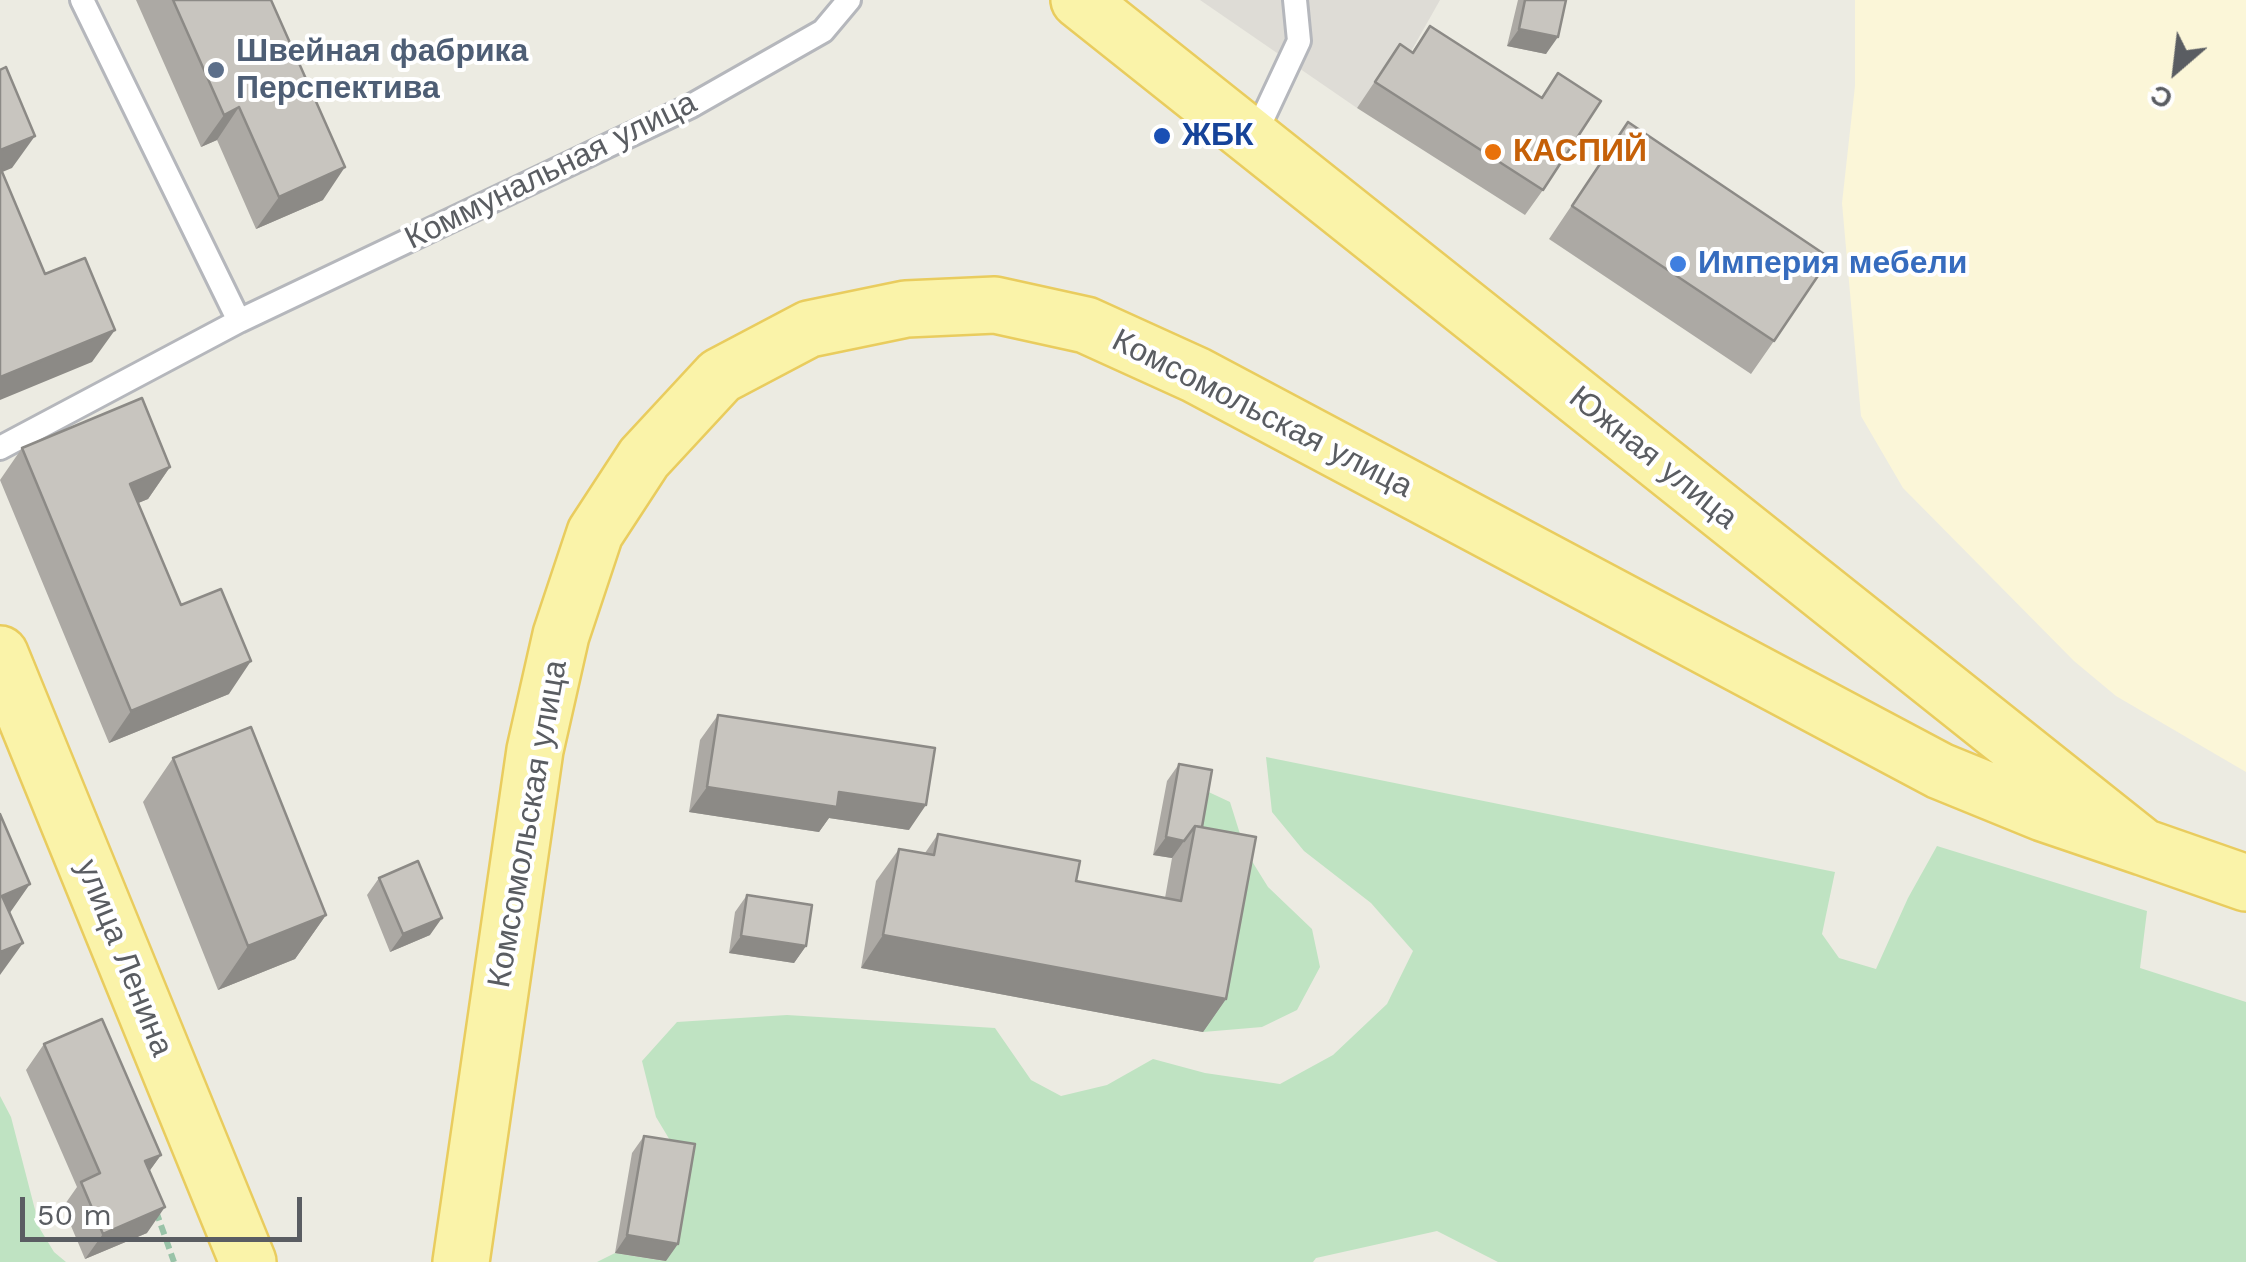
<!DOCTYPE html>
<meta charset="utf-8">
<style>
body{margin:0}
#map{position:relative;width:2246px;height:1262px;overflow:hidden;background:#ecebe2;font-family:"Work Sans",sans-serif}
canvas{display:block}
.north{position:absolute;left:2126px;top:20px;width:100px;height:100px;-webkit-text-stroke:8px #fff;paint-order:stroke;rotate:208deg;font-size:28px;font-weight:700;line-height:40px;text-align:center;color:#5a5d62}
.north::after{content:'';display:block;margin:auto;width:35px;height:45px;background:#5a5d62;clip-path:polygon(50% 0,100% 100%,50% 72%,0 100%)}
.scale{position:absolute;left:20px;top:1197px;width:282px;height:45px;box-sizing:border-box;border:5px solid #5a5d62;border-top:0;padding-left:12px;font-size:30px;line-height:35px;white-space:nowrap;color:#5a5d62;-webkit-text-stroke:8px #fff;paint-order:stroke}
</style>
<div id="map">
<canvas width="2246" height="1262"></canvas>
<div class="north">С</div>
<div class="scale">50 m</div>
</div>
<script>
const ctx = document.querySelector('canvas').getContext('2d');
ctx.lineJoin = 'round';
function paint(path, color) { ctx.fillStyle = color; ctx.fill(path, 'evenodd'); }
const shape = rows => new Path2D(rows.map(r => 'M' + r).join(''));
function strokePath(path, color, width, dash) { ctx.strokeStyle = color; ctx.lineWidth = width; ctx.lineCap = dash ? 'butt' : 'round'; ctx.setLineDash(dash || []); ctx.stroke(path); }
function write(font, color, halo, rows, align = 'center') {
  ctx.font = font + ' "Work Sans",sans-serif'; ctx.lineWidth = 8; ctx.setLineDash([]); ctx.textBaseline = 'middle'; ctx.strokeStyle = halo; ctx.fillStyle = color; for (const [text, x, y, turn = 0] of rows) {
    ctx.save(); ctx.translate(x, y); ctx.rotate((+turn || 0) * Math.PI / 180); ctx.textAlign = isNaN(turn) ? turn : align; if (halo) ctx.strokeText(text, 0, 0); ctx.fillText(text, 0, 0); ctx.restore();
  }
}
paint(shape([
 [1855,0,2246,0,2246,772,2116,696,2074,661,1903,488,1861,416,1842,203,1855,86]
]), '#fbf6d8');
paint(shape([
 [1200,0,1440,0,1396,78,1357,108]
]), '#dedcd6');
paint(shape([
 [1266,757,1835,872,1822,934,1839,958,1876,969,1908,898,1937,846,2147,911,2140,968,2246,1002,2246,1262,1498,1262,1437,1231,1316,1258,1313,1262,597,1262,615,1253,665,1261,683,1162,656,1117,642,1061,677,1022,787,1015,995,1028,1031,1080,1061,1096,1107,1085,1153,1059,1205,1073,1280,1084,1333,1055,1387,1004,1413,951,1371,903,1304,851,1272,812],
 [1200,788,1230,802,1245,850,1268,887,1312,929,1320,967,1297,1010,1262,1027,1203,1032,1233,870,1186,861],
 [0,1096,11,1117,40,1229,54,1252,66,1262,0,1262]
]), '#bfe3c2');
const service = shape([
 [82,0,239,321],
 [1253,139,1299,41,1295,0],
 [0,448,239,321,691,106,823,31,849,0]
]);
const primary = shape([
 [1079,0,2143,847,2246,883],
 [0,654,248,1262],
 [461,1262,535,750,561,635,595,533,644,458,720,376,809,329,906,309,995,305,1086,325,1196,375,1940,771,2043,813,2143,847]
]);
strokePath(service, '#b5b7bc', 28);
strokePath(primary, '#e9cc5e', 60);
strokePath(shape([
 [156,1211,174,1262]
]), '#99c3a8', 6, [10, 5]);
strokePath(service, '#fff', 22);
strokePath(primary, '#faf3a9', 55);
paint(shape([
 [136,0,271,0,323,200,256,229,217,140,201,147],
 [1518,0,1566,0,1546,54,1507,46],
 [1430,26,1541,98,1558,73,1543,190,1525,215,1357,108,1400,44,1412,52],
 [1628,122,1774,341,1751,374,1549,239],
 [22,448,170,467,148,499,138,503,181,605,229,694,109,743,0,480],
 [718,715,909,830,829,818,819,832,689,812,700,740],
 [173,758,326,915,295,959,218,990,143,802],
 [1179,764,1202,827,1226,999,1203,1032,861,968,876,881,899,849,925,853,938,834,1076,881,1165,898,1172,858,1153,855,1167,781],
 [379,878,430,935,390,952,367,895],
 [747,895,806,946,794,963,729,953,735,912],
 [44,1044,161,1155,149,1171,147,1233,85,1259,63,1207,77,1187,26,1070],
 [644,1136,666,1261,615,1253,632,1153]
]), '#aca9a4');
paint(shape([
 [1519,29,1558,37,1546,54,1507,46],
 [239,107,217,140,201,147,224,115],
 [35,136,12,168,0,173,0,150],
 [345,167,323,200,256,229,279,197],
 [115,330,92,362,0,400,0,377],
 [170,467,148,499,107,516,130,484],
 [251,661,229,694,109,743,131,711],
 [707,787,839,792,926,805,909,830,829,818,819,832,689,812],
 [1166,837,1184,841,1172,858,1153,855],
 [30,884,7,917,2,896],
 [326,915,295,959,218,990,248,946],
 [442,918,430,935,390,952,403,934],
 [883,935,1226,999,1203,1032,861,968],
 [741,936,806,946,794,963,729,953],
 [23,943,0,975,0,952],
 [161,1155,143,1180,145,1161],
 [165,1207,147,1233,85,1259,103,1234],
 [627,1235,678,1244,666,1261,615,1253]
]), '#8c8a86');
const building = shape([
 [173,0,271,0,345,167,279,197,239,107,224,115,173,0],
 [1525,0,1566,0,1558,37,1519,29,1525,0],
 [1430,26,1542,98,1558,73,1601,101,1543,190,1375,82,1400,44,1413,53,1430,26],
 [6,67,35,136,0,150,0,70,6,67],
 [1628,122,1830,258,1774,341,1572,206,1628,122],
 [0,167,45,274,85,258,115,330,0,377,0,167],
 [142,398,170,467,130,484,181,605,221,589,251,661,131,711,22,448,142,398],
 [718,715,935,748,926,805,839,792,837,807,707,787,718,715],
 [251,727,326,915,248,946,173,758,251,727],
 [1179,764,1212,770,1202,827,1195,826,1184,841,1166,837,1179,764],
 [0,814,30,884,2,896,23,943,0,952,0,814],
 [1195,826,1256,837,1226,999,883,935,899,849,934,855,938,834,1080,861,1076,881,1181,901,1195,826],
 [418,861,442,918,403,934,379,878,418,861],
 [747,895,812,905,806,946,741,936,747,895],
 [102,1019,161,1155,145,1161,165,1207,103,1234,81,1182,100,1173,44,1044,102,1019],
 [644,1136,695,1144,678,1244,627,1235,644,1136]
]);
paint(building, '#c8c5bf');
strokePath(building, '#8c8a86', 2.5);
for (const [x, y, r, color] of [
 [216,70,10,"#5c6f8a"],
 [1162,136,10,"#1a4fb4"],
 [1493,152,10,"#e8710a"],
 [1678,264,10,"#3f7fe0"]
]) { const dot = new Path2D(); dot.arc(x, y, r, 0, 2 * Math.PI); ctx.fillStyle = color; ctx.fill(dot); strokePath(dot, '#fff', 4); }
write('bold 32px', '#4e5e75', '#fff', [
 ["Швейная фабрика",236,52],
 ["Перспектива",236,89]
], 'left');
write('bold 32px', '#164399', '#fff', [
 ["ЖБК",1182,136]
], 'left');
write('bold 32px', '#c56008', '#fff', [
 ["КАСПИЙ",1513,152]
], 'left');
write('32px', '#5a5d62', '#fff', [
 ["Коммунальная улица",551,171,-26],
 ["Комсомольская улица",1262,414,27],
 ["Южная улица",1653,458,39],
 ["Комсомольская улица",528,824,-80],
 ["улица Ленина",124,958,68]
]);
write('bold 32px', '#366cbe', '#fff', [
 ["Империя мебели",1698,264]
], 'left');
</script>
